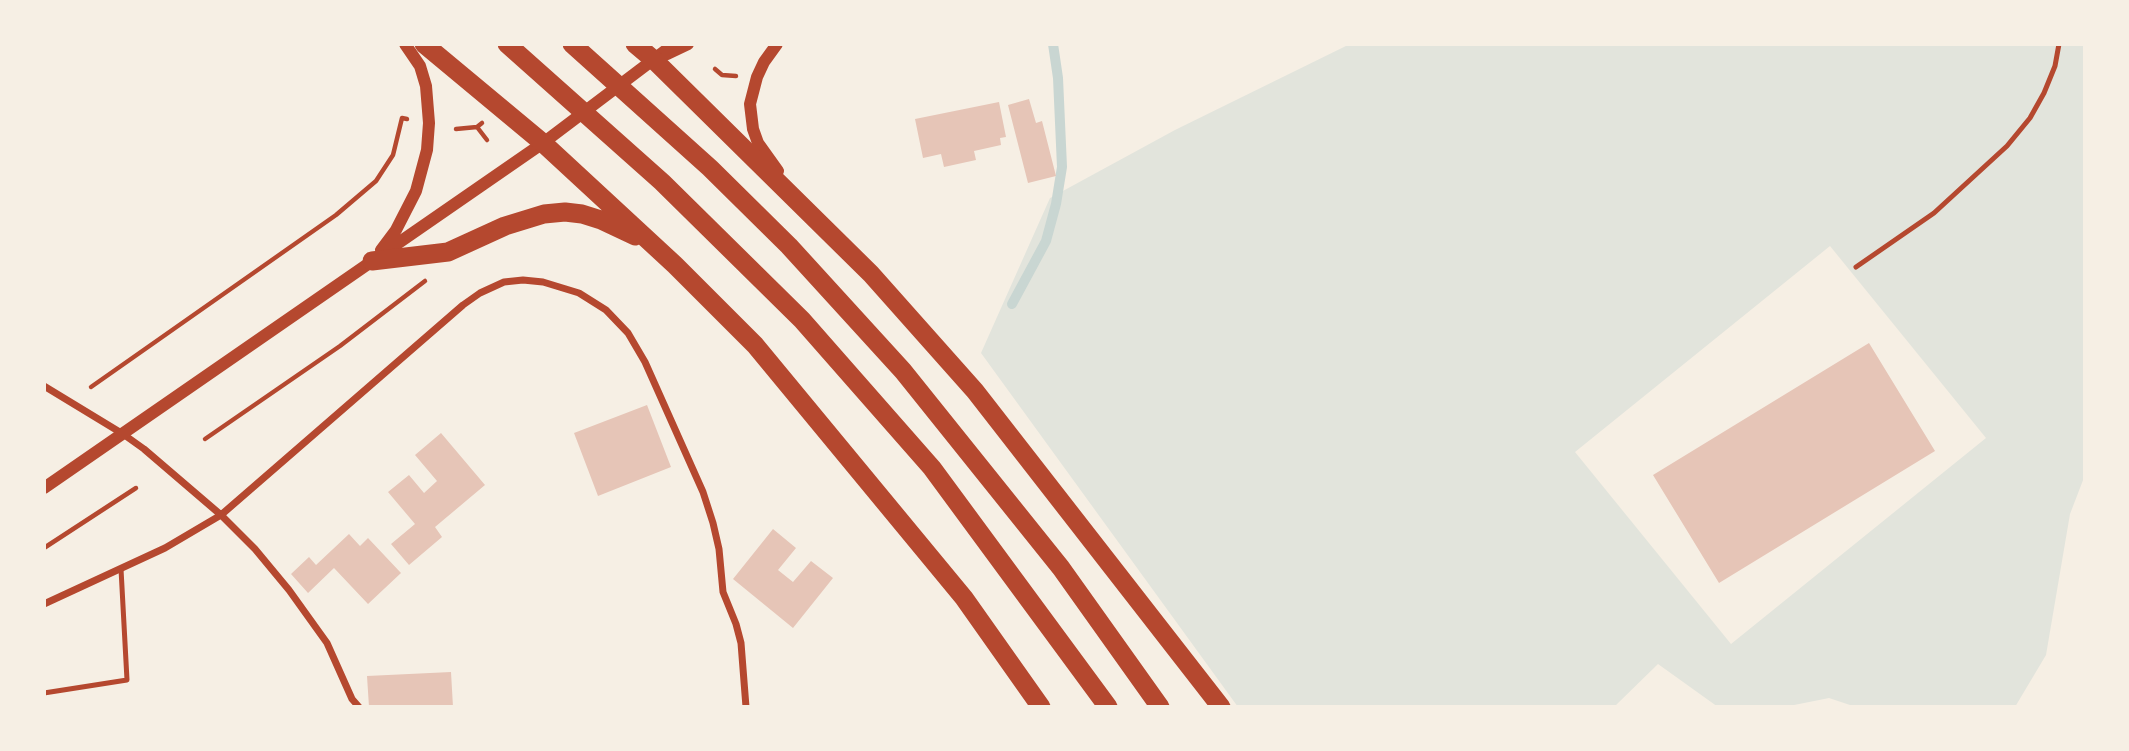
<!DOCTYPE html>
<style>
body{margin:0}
#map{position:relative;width:2129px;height:751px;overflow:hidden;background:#f6efe4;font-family:"Alegreya Sans",sans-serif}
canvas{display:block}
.frame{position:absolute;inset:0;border:46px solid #f6efe4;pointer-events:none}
</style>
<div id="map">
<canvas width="2129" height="751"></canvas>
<div class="frame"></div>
</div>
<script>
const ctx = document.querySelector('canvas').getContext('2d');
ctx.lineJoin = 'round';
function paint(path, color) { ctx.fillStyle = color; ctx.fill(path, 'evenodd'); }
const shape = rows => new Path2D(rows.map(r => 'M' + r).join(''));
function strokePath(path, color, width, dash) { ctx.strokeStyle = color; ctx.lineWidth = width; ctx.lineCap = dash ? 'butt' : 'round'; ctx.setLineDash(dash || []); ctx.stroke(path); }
paint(shape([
 [1350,44,2085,44,2085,475,2070,514,2046,655,2015,707,1856,707,1829,698,1784,707,1718,707,1658,664,1614,707,1238,707,981,353,1050,198,1175,130],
 [1830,246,1986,438,1731,644,1575,452]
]), '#e2e4dc');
strokePath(shape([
 [1012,304,1046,241,1056,204,1062,167,1058,78,1053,44]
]), '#c9d6d2', 10);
paint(shape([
 [1029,99,1036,123,1042,121,1056,176,1028,183,1008,105],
 [999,102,1006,137,1000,138,1001,145,974,151,976,160,944,167,941,154,923,158,915,119],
 [1869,343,1935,451,1719,583,1653,475],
 [647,405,671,467,598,496,574,433],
 [441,433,485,485,435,527,442,537,409,565,391,544,415,524,388,492,409,475,424,493,437,481,415,455],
 [773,529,796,548,778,570,793,582,811,561,833,578,793,628,733,579],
 [349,534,360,546,368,538,401,573,368,604,334,568,308,593,291,574,309,557,316,565],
 [451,672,453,707,369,707,367,676]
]), '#e6c5b7');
strokePath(shape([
 [715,69,722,75,736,76],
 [477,127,487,140],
 [456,129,477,127,482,123],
 [91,387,336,215,376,181,393,155,402,118,407,119],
 [205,439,340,346,425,281],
 [44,548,136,488]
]), '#b5482f', 4.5);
strokePath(shape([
 [1856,267,1934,213,2007,146,2030,118,2044,93,2055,66,2059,44],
 [44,693,127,680,121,569]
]), '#b5482f', 5);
strokePath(shape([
 [44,386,123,434,144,449,221,515,255,549,289,590,327,643,352,699,359,707],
 [44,604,165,548,221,515,463,305,480,293,504,282,523,280,543,282,579,293,606,310,628,333,645,362,703,492,713,523,719,549,723,592,736,624,741,643,746,707]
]), '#b5482f', 7);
strokePath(shape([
 [777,44,764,62,757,77,750,104,753,129,758,143,778,171],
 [667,54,688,44],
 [381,250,396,230,416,191,427,150,429,123,426,86,420,66,405,44],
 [44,488,543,143,674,44]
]), '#b5482f', 12);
strokePath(shape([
 [424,44,543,143,675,265,755,345,964,598,1041,707],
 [507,44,662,182,802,320,932,468,1108,707],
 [572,44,710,168,789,246,903,371,1061,568,1160,707],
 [635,44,654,60,871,274,975,391,1221,707],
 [372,261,448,252,505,226,544,214,565,212,582,214,601,220,635,236]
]), '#b5482f', 19);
</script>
